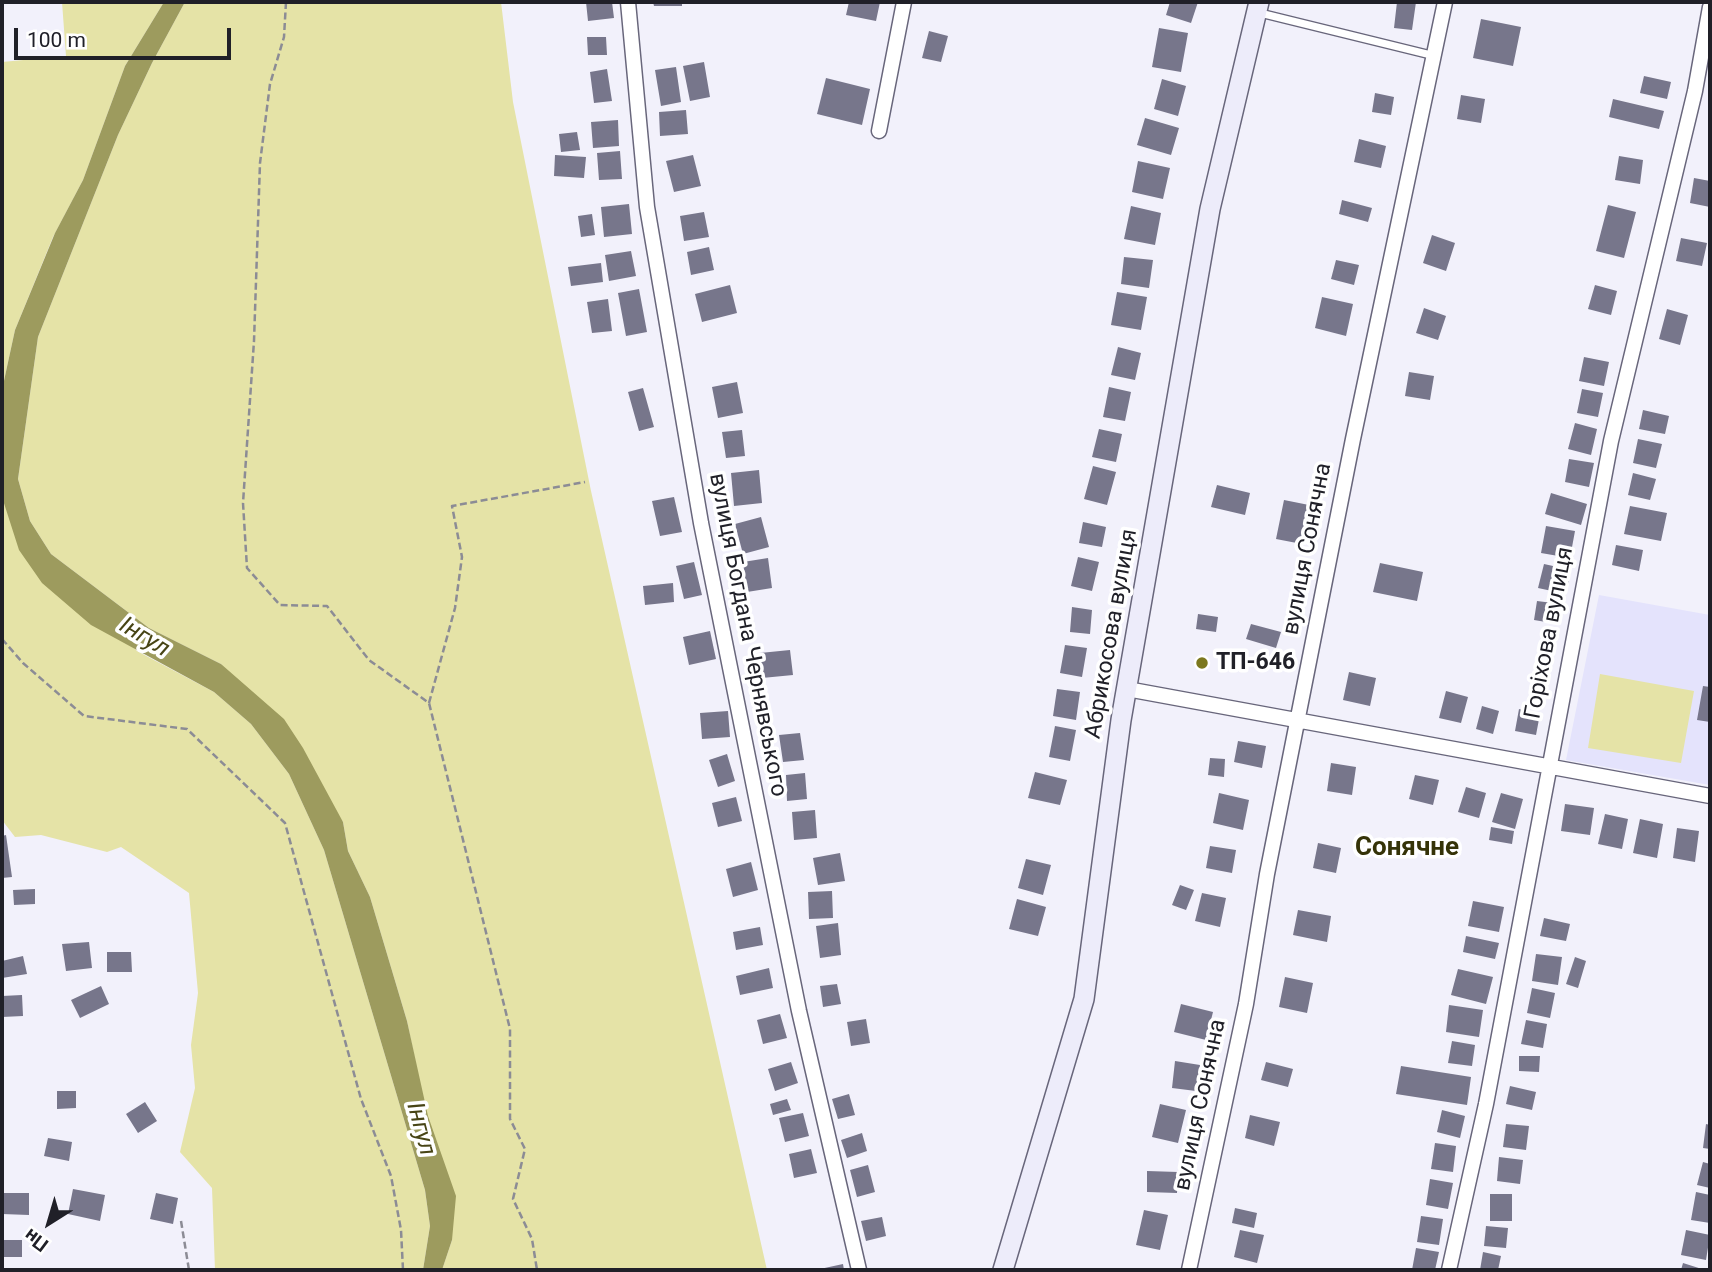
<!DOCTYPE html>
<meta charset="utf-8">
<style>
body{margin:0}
#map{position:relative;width:1712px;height:1272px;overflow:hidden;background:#f2f1fb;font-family:Roboto,sans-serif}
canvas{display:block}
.frame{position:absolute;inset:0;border:4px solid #202028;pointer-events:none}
.north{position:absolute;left:14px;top:1188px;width:70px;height:70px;-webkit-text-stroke:5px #fff;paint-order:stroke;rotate:217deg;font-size:19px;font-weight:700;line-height:28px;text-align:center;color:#202028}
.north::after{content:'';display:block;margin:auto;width:24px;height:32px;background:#202028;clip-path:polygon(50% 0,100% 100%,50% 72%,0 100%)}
.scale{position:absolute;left:14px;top:28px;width:217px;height:32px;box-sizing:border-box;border:4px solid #202028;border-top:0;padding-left:9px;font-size:21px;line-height:24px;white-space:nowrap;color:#202028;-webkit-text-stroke:5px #fff;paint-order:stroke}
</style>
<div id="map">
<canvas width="1712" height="1272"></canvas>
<div class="frame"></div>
<div class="north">Пн</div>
<div class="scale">100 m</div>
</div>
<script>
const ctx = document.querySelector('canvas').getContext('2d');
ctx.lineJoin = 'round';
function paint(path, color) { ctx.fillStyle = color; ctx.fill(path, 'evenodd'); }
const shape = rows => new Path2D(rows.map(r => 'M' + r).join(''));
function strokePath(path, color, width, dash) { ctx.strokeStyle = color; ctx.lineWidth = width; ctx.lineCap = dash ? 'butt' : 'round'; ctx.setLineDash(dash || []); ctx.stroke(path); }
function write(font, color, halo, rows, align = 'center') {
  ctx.font = font + ' Roboto,sans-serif'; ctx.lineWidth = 7; ctx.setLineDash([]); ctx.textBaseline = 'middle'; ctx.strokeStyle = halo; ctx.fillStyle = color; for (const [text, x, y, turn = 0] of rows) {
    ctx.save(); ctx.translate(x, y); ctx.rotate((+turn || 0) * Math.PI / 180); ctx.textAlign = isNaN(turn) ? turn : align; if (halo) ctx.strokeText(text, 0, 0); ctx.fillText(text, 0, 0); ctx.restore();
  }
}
paint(shape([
 [1599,595,1710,615,1710,785,1566,760]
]), '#e4e3fc');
paint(shape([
 [62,2,164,2,125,66,83,180,53,237,15,330,2,390,2,62,66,56],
 [185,2,501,2,513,102,591,491,767,1270,442,1270,452,1240,407,1021,370,897,348,851,343,822,221,664,149,628,51,554,30,521,18,479,38,337,118,135,152,63],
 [2,497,6,507,137,651,214,692,251,724,289,774,324,850,425,1190,430,1226,423,1270,215,1270,212,1188,180,1152,195,1088,191,1045,198,993,189,893,121,847,107,852,41,835,15,837,2,820],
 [1600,674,1694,691,1681,763,1588,748]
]), '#e5e3a7');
paint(shape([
 [164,2,185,2,152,63,118,135,38,337,18,479,30,521,51,554,149,628,221,664,284,719,303,748,343,822,348,851,370,897,407,1021,428,1116,456,1196,452,1240,442,1270,423,1270,430,1226,425,1190,324,850,289,774,251,724,214,692,91,625,42,583,19,550,2,497,2,390,15,330,55,233,83,180,125,66]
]), '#9d9b5e');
paint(shape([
 [586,2,612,2,614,18,588,21],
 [653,2,682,2,682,6,654,6],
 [849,2,880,2,876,21,846,15],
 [1170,2,1198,2,1191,23,1166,15],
 [1397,2,1416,2,1412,30,1394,28],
 [1481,19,1521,27,1513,66,1473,58],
 [1159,28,1188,33,1181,72,1152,67],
 [929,31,948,36,941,62,922,58],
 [587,37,606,37,607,55,588,55],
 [704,62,710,97,690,101,683,66],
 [676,67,681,102,661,106,655,70],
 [607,69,612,101,594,103,590,72],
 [1644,76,1671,82,1667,99,1640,93],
 [826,78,870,89,862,125,817,114],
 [1162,79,1186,86,1178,116,1154,109],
 [1375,93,1394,97,1391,115,1372,112],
 [1461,95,1485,99,1481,123,1457,119],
 [1613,99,1664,111,1659,129,1609,117],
 [686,110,688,134,660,136,659,112],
 [1145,118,1179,128,1171,155,1137,145],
 [618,120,619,146,593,148,591,122],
 [577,132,580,150,561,152,559,134],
 [1359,139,1386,146,1381,168,1354,162],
 [620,151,622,179,599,180,597,153],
 [555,155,586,157,584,178,554,176],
 [693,155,701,186,674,192,666,161],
 [1619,156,1643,160,1640,184,1615,180],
 [1138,161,1170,168,1163,199,1132,192],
 [1694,178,1710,181,1710,207,1690,203],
 [1342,200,1372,208,1368,222,1339,214],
 [629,204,632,234,604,237,601,207],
 [1608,205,1636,212,1624,258,1596,251],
 [1131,206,1161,213,1155,245,1124,239],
 [704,212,709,237,684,241,680,216],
 [592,214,595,235,581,237,578,216],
 [1432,235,1455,243,1446,271,1423,263],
 [1681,238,1707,243,1702,266,1676,261],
 [709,247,714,270,691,275,687,252],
 [631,251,636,276,609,281,605,255],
 [1124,257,1153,260,1149,288,1121,284],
 [1336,260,1359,265,1354,285,1331,279],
 [601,263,603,282,571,286,568,267],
 [730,285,737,313,702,322,695,294],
 [1595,285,1617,291,1611,315,1588,309],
 [639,289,647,332,626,336,618,293],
 [1117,292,1147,297,1141,330,1111,325],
 [1322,297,1353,304,1346,336,1315,328],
 [608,299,612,331,592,333,587,302],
 [1424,308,1446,316,1438,340,1416,333],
 [1667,309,1688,315,1680,345,1659,339],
 [1118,347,1141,353,1135,380,1111,375],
 [1584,357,1609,362,1604,386,1579,381],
 [1409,372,1434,376,1430,400,1405,396],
 [737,382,743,413,718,418,712,387],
 [1109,387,1131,392,1125,421,1103,417],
 [643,388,654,427,639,431,628,392],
 [1582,389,1603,393,1598,417,1577,413],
 [1643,410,1669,416,1665,434,1639,429],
 [1575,423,1597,429,1591,455,1568,449],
 [1099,429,1122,434,1116,462,1092,457],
 [742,430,745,456,726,458,722,432],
 [1638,439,1662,444,1656,468,1633,463],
 [1569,459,1594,463,1589,487,1565,482],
 [1093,466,1116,472,1107,505,1084,499],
 [759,470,762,503,734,506,731,473],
 [1633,473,1656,479,1650,500,1628,495],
 [1217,485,1250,493,1245,515,1211,507],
 [1551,493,1587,504,1581,525,1545,514],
 [674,497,682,532,660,536,652,501],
 [1284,500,1309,505,1302,544,1276,539],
 [1630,506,1667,513,1661,541,1624,534],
 [761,517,769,547,743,554,735,524],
 [1083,522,1106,527,1102,547,1079,543],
 [1546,526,1575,531,1570,558,1541,553],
 [1616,545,1643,550,1639,571,1612,565],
 [1078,557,1099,562,1092,591,1071,586],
 [768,558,772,588,747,592,743,562],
 [694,562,702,595,684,599,676,566],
 [1380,563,1423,572,1417,601,1373,592],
 [1544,564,1571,570,1566,594,1538,588],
 [673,583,674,602,645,605,643,586],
 [1537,601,1561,604,1558,624,1534,620],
 [1072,607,1092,610,1090,634,1070,632],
 [1198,614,1218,617,1216,632,1196,629],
 [1251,624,1281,632,1276,648,1246,639],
 [710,631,716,659,689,665,683,637],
 [1065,645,1087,648,1082,677,1060,673],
 [790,650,793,675,762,678,760,653],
 [1349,672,1376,678,1370,706,1343,700],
 [1703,686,1710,687,1710,722,1697,720],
 [1057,689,1080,692,1076,720,1053,716],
 [1446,691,1468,697,1461,723,1439,718],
 [1482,706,1499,711,1493,734,1476,729],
 [1519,709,1540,714,1536,735,1515,731],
 [728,711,730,737,702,739,700,713],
 [1055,726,1076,730,1070,761,1049,757],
 [800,733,804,760,783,762,779,735],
 [1238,741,1266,746,1262,768,1234,762],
 [727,754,735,781,718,787,709,760],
 [1210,758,1225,759,1224,777,1208,775],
 [1331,763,1356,767,1352,795,1327,791],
 [1035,772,1067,780,1060,805,1028,798],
 [805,773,807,799,787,801,786,775],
 [1415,775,1439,780,1433,805,1409,799],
 [1466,787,1486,793,1479,818,1458,812],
 [1219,793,1249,800,1243,830,1213,823],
 [1501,793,1523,799,1515,829,1492,822],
 [736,797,742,821,718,827,712,803],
 [1565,804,1594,808,1590,835,1561,831],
 [815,810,817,838,794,840,792,812],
 [1605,814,1628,819,1622,849,1598,844],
 [1640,819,1663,824,1657,858,1633,853],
 [1491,827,1514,831,1512,844,1489,840],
 [1677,828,1699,831,1695,862,1673,858],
 [6,835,12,877,2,878,2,836],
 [1318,843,1341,848,1336,873,1313,868],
 [1210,846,1236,850,1232,873,1206,868],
 [840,853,845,881,818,885,813,858],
 [1026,859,1051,865,1043,895,1018,888],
 [751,862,758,890,733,897,726,869],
 [1180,885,1194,890,1186,910,1172,905],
 [35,889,35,904,14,905,13,890],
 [832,891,833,918,809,919,808,892],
 [1202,893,1226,898,1220,927,1195,921],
 [1017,899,1046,907,1038,936,1009,929],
 [1473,901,1504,907,1499,932,1468,926],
 [1298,910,1331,916,1327,942,1293,935],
 [1544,918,1570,924,1566,941,1540,936],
 [838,923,841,955,820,958,816,926],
 [760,927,763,945,736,950,733,932],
 [1466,936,1499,943,1495,959,1463,952],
 [89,942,92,968,66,971,62,944],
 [107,952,131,952,132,972,107,972],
 [1536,954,1562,957,1558,985,1532,981],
 [23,956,27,974,2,978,2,961],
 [1575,957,1586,961,1578,988,1566,984],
 [769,968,773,988,740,995,736,976],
 [1458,969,1493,977,1486,1004,1451,995],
 [1285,977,1313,983,1307,1013,1279,1007],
 [837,984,841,1004,823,1007,820,986],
 [101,986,109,1004,80,1018,71,1000],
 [1532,988,1555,993,1550,1018,1527,1013],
 [22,995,23,1016,2,1017,2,996],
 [1181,1004,1213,1012,1206,1040,1174,1032],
 [1449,1005,1483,1010,1479,1037,1446,1032],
 [780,1014,787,1038,763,1044,757,1020],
 [866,1019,870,1043,851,1046,847,1022],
 [1526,1020,1547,1024,1543,1048,1521,1044],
 [1452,1041,1475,1045,1472,1066,1448,1063],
 [1519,1056,1540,1056,1539,1072,1519,1071],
 [1175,1061,1200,1065,1196,1091,1172,1088],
 [791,1062,798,1083,775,1091,768,1069],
 [1266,1062,1293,1069,1288,1087,1261,1080],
 [1401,1066,1471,1077,1467,1105,1396,1094],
 [1510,1086,1536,1092,1532,1110,1506,1104],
 [57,1091,76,1091,76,1108,57,1109],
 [849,1094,855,1115,838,1119,832,1099],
 [787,1099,791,1110,773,1115,770,1104],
 [145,1102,157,1121,138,1133,126,1114],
 [1160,1104,1186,1110,1178,1143,1152,1137],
 [1442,1110,1465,1116,1460,1138,1437,1132],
 [803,1113,809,1136,785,1142,779,1118],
 [1250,1115,1280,1122,1274,1146,1245,1138],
 [1506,1124,1529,1126,1526,1150,1503,1147],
 [1706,1124,1710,1125,1710,1149,1703,1148],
 [862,1133,867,1151,847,1158,841,1140],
 [48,1138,72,1142,69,1161,44,1156],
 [1435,1143,1456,1146,1453,1172,1431,1169],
 [811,1149,817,1173,794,1178,789,1154],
 [1499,1157,1523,1160,1520,1184,1497,1181],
 [1703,1162,1710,1164,1710,1188,1697,1185],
 [868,1165,875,1192,857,1197,850,1170],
 [1147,1171,1178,1172,1177,1193,1147,1192],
 [1430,1179,1453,1183,1448,1209,1426,1205],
 [73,1189,105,1195,100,1221,68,1214],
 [1696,1192,1710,1195,1710,1223,1691,1220],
 [2,1193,29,1193,29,1215,2,1214],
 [156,1193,178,1198,173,1224,150,1219],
 [1490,1194,1512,1194,1512,1221,1490,1221],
 [1235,1208,1257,1213,1254,1228,1232,1223],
 [1144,1210,1168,1215,1160,1250,1136,1245],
 [1421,1216,1443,1219,1439,1245,1417,1242],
 [882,1217,886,1236,866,1241,861,1221],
 [1486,1226,1508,1228,1506,1248,1484,1246],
 [1240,1230,1264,1235,1257,1263,1234,1257],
 [1686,1230,1710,1235,1706,1260,1681,1255],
 [3,1240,22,1240,22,1257,3,1257],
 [1416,1248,1439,1252,1435,1270,1412,1270],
 [1483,1252,1501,1256,1498,1270,1480,1270],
 [1683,1263,1705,1270,1681,1270],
 [843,1264,844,1270,820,1270,820,1269]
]), '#77768b');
const lane = shape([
 [1260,13,1435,56]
]);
const street = shape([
 [628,2,647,207,701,523,799,1011,859,1270],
 [879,131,904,2],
 [1127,689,1710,796],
 [1189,1270,1246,1004,1267,874,1353,439,1445,2],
 [1449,1270,1486,1104,1611,441,1695,91,1710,7]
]);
const secondary = shape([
 [1003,1270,1084,999,1121,720,1210,209,1259,2]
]);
strokePath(lane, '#68667b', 10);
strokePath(street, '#68667b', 17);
strokePath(secondary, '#68667b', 22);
strokePath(shape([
 [286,2,284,37,270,84,260,163,254,341,243,503,247,568,280,605,327,606,369,660,429,703,510,1029,510,1119,525,1149,513,1199,532,1239,537,1270],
 [2,639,23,663,84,716,187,729,285,823,361,1099,391,1176,401,1230,403,1270],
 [429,703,455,608,462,557,452,506,585,482],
 [181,1221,189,1270]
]), '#8c8c95', 2.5, [7, 3.5]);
strokePath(lane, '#fff', 7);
strokePath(street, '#fff', 14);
strokePath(secondary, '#edecfa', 19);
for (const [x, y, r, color] of [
 [1202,663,7,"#7c781e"]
]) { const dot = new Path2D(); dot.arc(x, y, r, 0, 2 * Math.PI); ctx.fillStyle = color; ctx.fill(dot); strokePath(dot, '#fff', 2.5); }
write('23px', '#202028', '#fff', [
 ["вулиця Сонячна",1308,549,-79],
 ["Горіхова вулиця",1550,633,-79],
 ["Абрикосова вулиця",1112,634,-80],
 ["вулиця Богдана Чернявського",747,635,79],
 ["вулиця Сонячна",1201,1105,-78]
]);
write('bold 23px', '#202028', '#fff', [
 ["ТП-646",1216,663]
], 'left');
write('italic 24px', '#474415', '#fff', [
 ["Інгул",144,638,31],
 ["Інгул",420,1129,75]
]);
write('bold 26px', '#353308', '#fff', [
 ["Сонячне",1407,848]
]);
</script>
